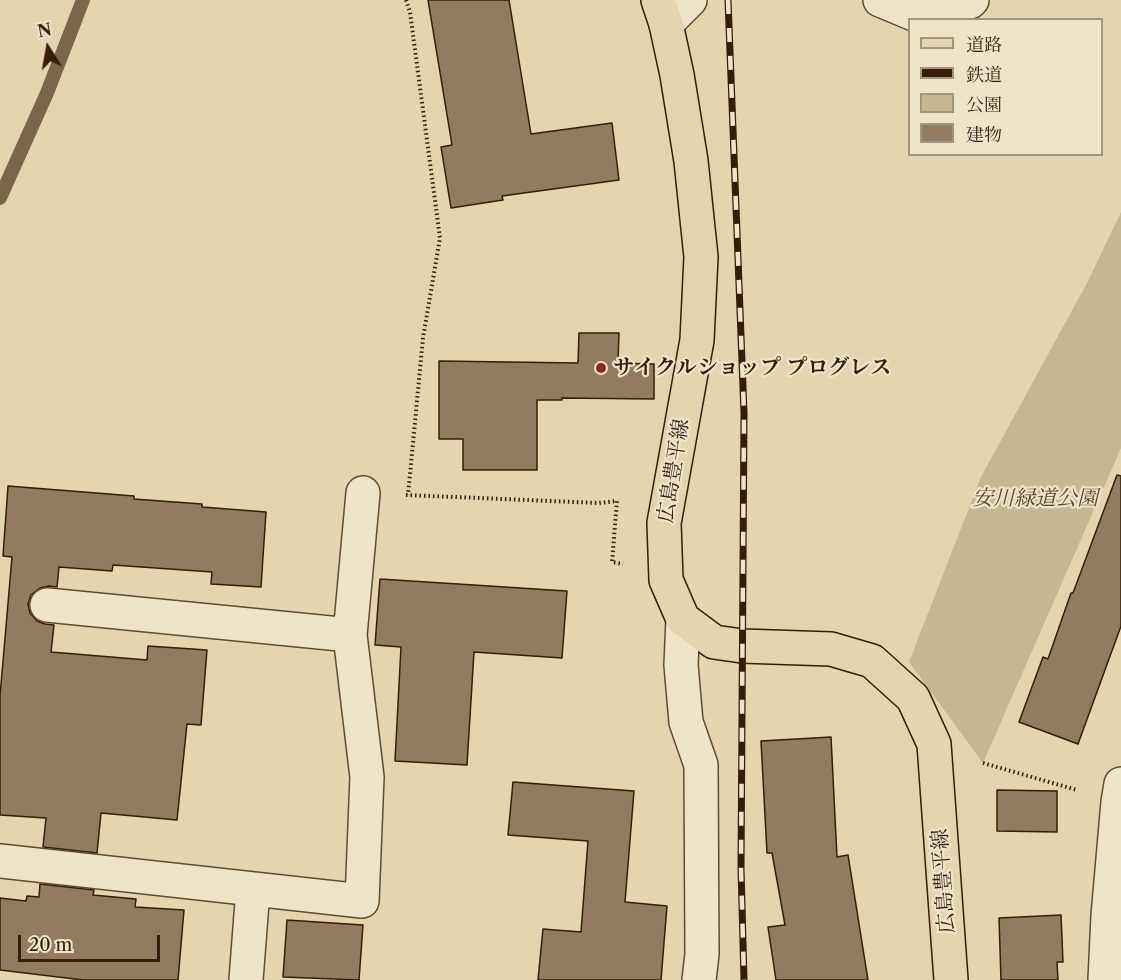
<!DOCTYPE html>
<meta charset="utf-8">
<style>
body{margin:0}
#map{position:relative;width:1121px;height:980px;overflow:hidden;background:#e4d5ae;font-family:"Libre Caslon Text","Noto Serif JP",serif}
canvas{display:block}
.legend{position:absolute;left:908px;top:18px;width:195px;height:138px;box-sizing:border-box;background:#ede4ca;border:2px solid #a4947d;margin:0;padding:8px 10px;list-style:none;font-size:18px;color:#371c0a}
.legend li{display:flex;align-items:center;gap:12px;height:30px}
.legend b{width:30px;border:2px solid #a4947d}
.north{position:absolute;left:18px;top:18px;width:60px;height:60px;-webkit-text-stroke:4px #ede4ca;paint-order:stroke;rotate:349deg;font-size:16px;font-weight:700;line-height:24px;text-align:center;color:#371c0a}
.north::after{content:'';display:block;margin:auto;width:21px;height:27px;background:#371c0a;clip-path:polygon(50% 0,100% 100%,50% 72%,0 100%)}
.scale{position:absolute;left:18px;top:935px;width:142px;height:27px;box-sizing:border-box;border:3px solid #371c0a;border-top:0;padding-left:8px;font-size:18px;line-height:21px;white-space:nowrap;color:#371c0a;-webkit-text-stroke:4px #ede4ca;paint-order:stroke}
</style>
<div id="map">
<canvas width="1121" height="980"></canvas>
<ul class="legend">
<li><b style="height:8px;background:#e4d5ae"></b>道路</li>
<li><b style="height:8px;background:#371c0a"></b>鉄道</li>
<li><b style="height:16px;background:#c7b692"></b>公園</li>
<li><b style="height:16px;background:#917c5f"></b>建物</li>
</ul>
<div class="north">N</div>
<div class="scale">20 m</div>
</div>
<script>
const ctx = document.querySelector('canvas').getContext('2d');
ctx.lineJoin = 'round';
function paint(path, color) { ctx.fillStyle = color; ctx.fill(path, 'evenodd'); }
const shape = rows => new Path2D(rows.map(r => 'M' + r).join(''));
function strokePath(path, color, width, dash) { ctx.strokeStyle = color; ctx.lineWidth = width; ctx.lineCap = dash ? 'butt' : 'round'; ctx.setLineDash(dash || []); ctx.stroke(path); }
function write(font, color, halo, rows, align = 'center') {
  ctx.font = font + ' "Libre Caslon Text","Noto Serif JP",serif'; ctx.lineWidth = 4.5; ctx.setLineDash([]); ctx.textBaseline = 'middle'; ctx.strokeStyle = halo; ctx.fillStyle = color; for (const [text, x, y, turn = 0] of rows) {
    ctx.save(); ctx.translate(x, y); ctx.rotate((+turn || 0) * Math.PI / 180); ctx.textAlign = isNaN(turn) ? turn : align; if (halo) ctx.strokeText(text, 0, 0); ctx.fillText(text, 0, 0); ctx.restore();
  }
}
paint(shape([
 [1121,212,1121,448,983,763,909,662,981,477,1087,283]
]), '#c7b692');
strokePath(shape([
 [0,198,47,93,83,0]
]), '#7b654b', 14);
const building = shape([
 [428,0,509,0,531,134,612,123,619,180,502,196,503,200,451,208,441,147,452,145,428,0],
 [579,333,619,333,618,363,654,364,654,399,562,398,562,400,537,400,537,470,463,470,463,439,439,439,439,361,578,363,579,333],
 [1117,475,1121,476,1121,626,1078,744,1019,722,1043,657,1048,659,1071,593,1073,593,1117,475],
 [8,486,134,496,134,499,202,504,202,507,266,512,261,587,211,584,212,572,113,565,112,571,59,567,57,587,49,586,40,588,31,595,28,604,30,613,37,621,45,624,54,625,51,652,147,660,148,646,207,650,201,725,187,724,177,820,101,813,97,853,43,847,46,818,0,815,0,696,12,557,3,556,8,486],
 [380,579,567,591,562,658,474,652,467,765,395,761,401,647,375,645,380,579],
 [831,737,837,857,848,855,868,980,776,980,768,927,785,925,772,853,767,853,761,741,831,737],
 [513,782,634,791,625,902,667,906,661,980,538,980,543,929,581,932,588,841,508,835,513,782],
 [997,790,1057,791,1057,832,997,831,997,790],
 [40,884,94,890,93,895,136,899,135,907,184,910,178,980,83,980,0,970,0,898,26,901,27,896,39,897,40,884],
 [1061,915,1063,962,1057,962,1058,980,1001,980,999,918,1061,915],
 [287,920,363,925,359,980,283,977,287,920]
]);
paint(building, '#917c5f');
strokePath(building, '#371c0a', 1.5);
const street = shape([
 [880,0,916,15,970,2,972,0],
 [666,24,690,0],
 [47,605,350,635],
 [683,619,681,665,686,722,701,765,702,954,699,980],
 [0,861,362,901,367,777,350,635,363,493],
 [246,980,253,889],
 [1105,980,1108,916,1118,802,1121,784]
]);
const primary = shape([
 [658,0,666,24,677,75,691,161,701,257,697,340,664,523,666,580,683,619,714,642,742,646,831,649,872,661,913,698,934,744,951,980]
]);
strokePath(street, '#624a33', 36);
strokePath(primary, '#371c0a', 36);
strokePath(shape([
 [406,0,410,12,440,238,423,338,408,495],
 [406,495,598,503,617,501,612,562,623,564],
 [983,763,1077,790]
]), '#371c0a', 4, [1.5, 3]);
strokePath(street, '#ede4ca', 33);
strokePath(primary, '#e4d5ae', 33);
const rail = shape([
 [728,0,744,413,741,868,744,980]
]);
strokePath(rail, '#371c0a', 7);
strokePath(rail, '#ede4ca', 4.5, [14]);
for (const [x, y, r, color] of [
 [601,368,6,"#8f2418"]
]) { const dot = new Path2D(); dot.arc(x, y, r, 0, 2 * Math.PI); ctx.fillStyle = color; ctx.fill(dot); strokePath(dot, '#ede4ca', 2); }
write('bold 21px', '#371c0a', '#ede4ca', [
 ["サイクルショップ プログレス",613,368]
], 'left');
write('21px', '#371c0a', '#ede4ca', [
 ["広島豊平線",674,471,-81],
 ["広島豊平線",944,881,-94]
]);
write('italic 21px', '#5b422c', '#ede4ca', [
 ["安川緑道公園",1035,499]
]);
</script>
